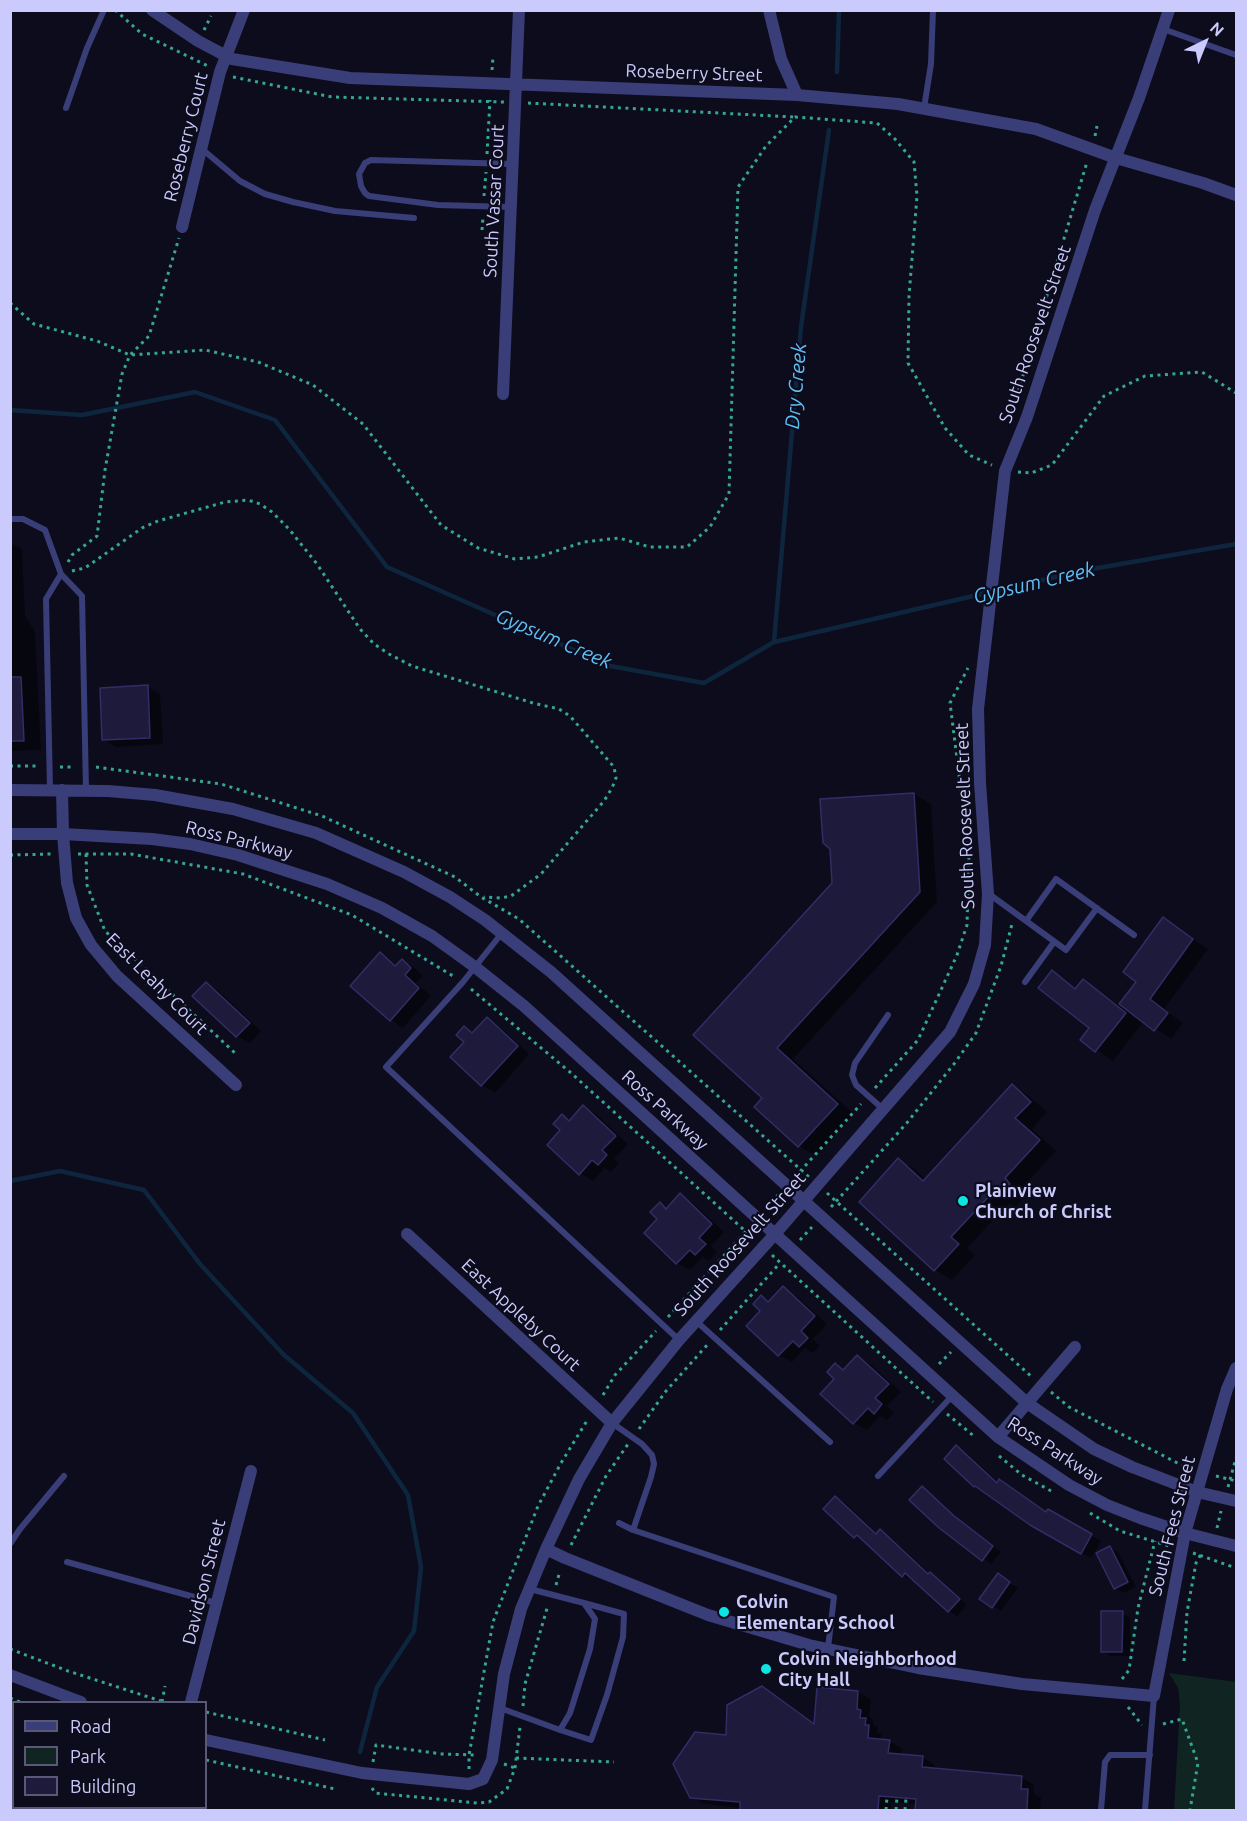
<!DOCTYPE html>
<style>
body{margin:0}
#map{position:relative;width:1247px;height:1821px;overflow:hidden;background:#0d0c1c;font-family:Ubuntu,sans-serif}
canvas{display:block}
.frame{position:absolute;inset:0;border:12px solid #cacafc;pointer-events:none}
.legend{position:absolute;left:12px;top:1701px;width:195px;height:108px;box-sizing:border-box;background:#0d0c1c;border:2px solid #595876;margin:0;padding:8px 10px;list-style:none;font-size:18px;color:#cacafc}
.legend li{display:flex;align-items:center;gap:12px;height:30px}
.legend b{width:30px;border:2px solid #595876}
.north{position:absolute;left:1175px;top:12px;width:60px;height:60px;-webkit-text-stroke:4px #0d0c1c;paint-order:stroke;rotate:43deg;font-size:16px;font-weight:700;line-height:24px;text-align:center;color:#cacafc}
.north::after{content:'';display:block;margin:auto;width:21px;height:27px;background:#cacafc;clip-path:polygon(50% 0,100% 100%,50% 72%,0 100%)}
</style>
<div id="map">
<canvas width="1247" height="1821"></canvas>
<div class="frame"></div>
<ul class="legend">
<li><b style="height:8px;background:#3a3e78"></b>Road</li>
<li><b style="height:16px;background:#102522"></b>Park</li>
<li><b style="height:16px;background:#1d1a3b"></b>Building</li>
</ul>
<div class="north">N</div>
</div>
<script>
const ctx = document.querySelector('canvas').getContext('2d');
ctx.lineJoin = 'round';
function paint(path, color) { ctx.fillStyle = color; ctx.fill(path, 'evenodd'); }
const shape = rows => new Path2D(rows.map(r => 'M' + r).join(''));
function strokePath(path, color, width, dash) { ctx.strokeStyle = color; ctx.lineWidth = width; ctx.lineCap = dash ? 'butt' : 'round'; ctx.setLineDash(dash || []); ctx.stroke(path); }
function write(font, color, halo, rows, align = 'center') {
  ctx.font = font + ' Ubuntu,sans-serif'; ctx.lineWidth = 4.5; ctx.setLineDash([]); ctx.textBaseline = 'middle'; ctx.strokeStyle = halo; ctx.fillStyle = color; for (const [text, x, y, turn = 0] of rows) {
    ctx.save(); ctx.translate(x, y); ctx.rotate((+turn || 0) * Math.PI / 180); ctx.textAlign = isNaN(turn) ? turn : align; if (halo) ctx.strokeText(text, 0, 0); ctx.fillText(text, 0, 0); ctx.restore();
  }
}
paint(shape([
 [1169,1673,1236,1682,1236,1810,1174,1810,1180,1705,1178,1688]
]), '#102522');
paint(shape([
 [10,543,22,549,25,615,35,632,41,750,10,751],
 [148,687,160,694,163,744,116,747,103,739],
 [914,794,931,804,937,902,793,1059,854,1114,816,1156,799,1146,764,1098,695,1035],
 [1164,919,1208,949,1164,1009,1183,1023,1171,1039,1144,1021,1113,1061,1082,1040,1092,1028,1052,972,1077,989,1083,981,1120,1006,1139,981],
 [380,954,397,966,402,961,415,968,423,976,416,983,431,996,403,1028,391,1020],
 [206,984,219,991,261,1031,250,1043,237,1036,195,996],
 [487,1019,500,1027,529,1054,495,1093,482,1085,452,1057,466,1042,465,1028,474,1033],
 [1012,1086,1029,1096,1047,1112,1032,1129,1056,1151,1021,1189,1027,1195,1015,1207,1009,1203,967,1248,975,1255,952,1280,935,1270,861,1202,898,1160,916,1170,926,1180],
 [583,1107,596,1114,628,1144,614,1159,619,1163,611,1172,605,1168,593,1181,580,1173,562,1130,562,1116,571,1121],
 [681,1195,693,1203,724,1232,711,1246,717,1252,709,1261,703,1257,690,1270,677,1263,646,1233,660,1219,660,1204,668,1209],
 [783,1288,796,1296,827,1324,813,1339,820,1346,813,1353,805,1348,792,1362,779,1355,748,1326,762,1311,762,1297,770,1302],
 [857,1356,870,1364,901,1392,887,1406,894,1413,887,1420,880,1416,867,1430,854,1423,836,1379,836,1365,845,1370],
 [957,1447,967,1453,998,1482,1047,1513,1049,1511,1101,1541,1091,1558,1030,1524,974,1486],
 [922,1488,930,1493,961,1522,1001,1552,991,1564,939,1526],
 [836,1498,844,1502,878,1534,881,1531,889,1536,930,1574,939,1579,967,1605,957,1616,949,1611,913,1578,911,1580,903,1576,865,1540,863,1541,855,1536],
 [1110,1547,1118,1552,1136,1587,1124,1593,1115,1588],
 [1006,1580,1018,1588,1001,1611,993,1606],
 [1122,1613,1130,1618,1130,1656,1110,1656,1102,1651],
 [762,1688,815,1725,858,1692,871,1700,869,1716,873,1719,873,1724,878,1727,877,1732,881,1734,881,1740,889,1741,902,1748,901,1756,922,1757,935,1765,935,1770,1022,1777,1034,1785,1034,1794,1041,1798,1040,1810,917,1810,917,1804,891,1802,891,1810,741,1810,742,1808,705,1804,691,1797,727,1737]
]), '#0007');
strokePath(shape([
 [837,72,839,10],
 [10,410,82,415,195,392,275,420,387,567,610,666,704,683,774,642,1086,570,1236,544],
 [774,642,801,327,829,130],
 [10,1181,60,1171,144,1190,200,1264,284,1355,353,1413,408,1495,421,1567,414,1631,377,1687,360,1752]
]), '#0e253e', 4.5);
const building = shape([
 [10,677,21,677,24,741,10,741,10,677],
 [148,685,150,738,102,740,100,688,148,685],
 [914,793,920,892,777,1048,838,1104,798,1147,754,1107,762,1098,693,1035,832,883,830,849,823,843,820,799,914,793],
 [1163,917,1193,939,1150,999,1168,1013,1154,1031,1119,1004,1136,982,1123,972,1163,917],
 [380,952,395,966,402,959,411,968,405,975,419,988,390,1021,350,986,380,952],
 [1052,970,1075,989,1083,979,1126,1013,1095,1052,1080,1040,1089,1028,1038,988,1052,970],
 [206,982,250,1023,236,1037,192,996,206,982],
 [487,1017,518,1046,481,1086,450,1057,464,1042,456,1035,464,1026,472,1033,487,1017],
 [1012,1084,1031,1102,1015,1118,1040,1140,1005,1178,1010,1184,997,1198,992,1193,951,1237,959,1244,934,1271,859,1202,898,1158,923,1181,1012,1084],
 [583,1105,616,1136,602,1150,607,1155,598,1165,592,1160,579,1175,547,1145,560,1130,553,1124,562,1114,569,1121,583,1105],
 [680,1193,712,1224,699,1238,706,1244,695,1255,690,1250,676,1264,644,1233,657,1219,650,1212,660,1202,666,1209,680,1193],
 [783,1286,815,1316,801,1331,808,1338,799,1347,793,1341,778,1356,746,1326,760,1311,753,1304,761,1295,768,1302,783,1286],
 [857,1355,889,1384,875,1398,882,1404,874,1414,868,1408,853,1424,820,1394,834,1379,827,1372,835,1363,843,1370,857,1355],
 [956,1445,997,1483,999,1479,1046,1512,1048,1509,1092,1534,1081,1554,1030,1525,975,1486,974,1487,944,1459,956,1445],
 [922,1486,953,1515,993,1546,982,1561,938,1527,909,1500,922,1486],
 [835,1496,876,1534,880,1529,928,1574,930,1572,960,1599,948,1612,905,1573,902,1577,857,1535,854,1538,823,1509,835,1496],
 [1110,1546,1128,1582,1114,1589,1096,1553,1110,1546],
 [998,1573,1010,1582,992,1608,979,1599,998,1573],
 [1101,1611,1123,1611,1122,1652,1101,1652,1101,1611],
 [762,1686,814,1724,817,1687,858,1691,857,1709,861,1710,860,1718,866,1718,865,1725,869,1725,868,1738,890,1740,888,1753,923,1756,922,1767,1022,1776,1021,1789,1028,1789,1027,1810,915,1810,916,1799,879,1796,878,1810,740,1810,740,1802,690,1798,673,1764,695,1732,726,1735,727,1705,762,1686]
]);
paint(building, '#1d1a3b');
strokePath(building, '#322d66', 1.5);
strokePath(shape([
 [115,10,142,34,208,66],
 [204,30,211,16],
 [492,70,493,57],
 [233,77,332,97,504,102],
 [528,103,794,117],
 [1095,136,1097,126],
 [487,154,490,100],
 [484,196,486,172],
 [482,230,483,217],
 [10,303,34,324,97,341,130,355,205,350,258,362,313,385,363,424,441,525,478,548,515,559,538,557,584,542,619,538,650,547,687,547,710,527,729,494,738,187,766,146,795,117,877,123,895,139,914,162,917,196,909,296,908,363,945,428,969,455,992,465],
 [1012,412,1087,162],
 [1018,472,1031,473,1052,465,1104,396,1145,376,1202,372,1236,393],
 [68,562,72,555,97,536,105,470,122,374,130,355,149,336,179,238],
 [72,571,85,568,142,528,158,521,225,502,248,500,260,504,272,512,289,529,317,564,360,629,374,644,389,654,412,666,533,703,559,709,570,716,614,767,616,778,612,788,604,801,541,874,511,896,501,898,484,897],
 [10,766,39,766],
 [60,767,75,767],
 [96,767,221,784,322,816,455,877,481,897,519,919,809,1177],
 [78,854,131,854,243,874,352,915,453,976],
 [86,854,87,885,105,931,236,1054],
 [10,855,51,854],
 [471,989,571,1073,754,1239],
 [875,1088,918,1040,957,955,967,925,969,854,950,703,968,668],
 [795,1177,861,1104],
 [827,1193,1032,1377],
 [831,1207,906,1124,954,1064,976,1033,1001,966,1012,924],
 [767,1208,778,1195],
 [800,1240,812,1227],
 [772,1255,933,1402],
 [668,1317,748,1229],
 [720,1330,780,1263],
 [939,1364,951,1352],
 [1051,1392,1069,1407,1189,1469],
 [603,1395,615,1375,656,1331],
 [947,1414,975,1437],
 [639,1429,666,1391,708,1344],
 [999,1456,1022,1475,1053,1492],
 [1216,1476,1236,1481],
 [1228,1487,1236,1458],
 [1090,1513,1120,1531,1169,1546],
 [1217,1528,1221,1511],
 [571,1545,606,1476,628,1444],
 [1193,1553,1236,1568],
 [556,1585,560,1571],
 [10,1649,68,1671,164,1702],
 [1184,1661,1187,1612,1196,1563,1201,1554],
 [1122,1679,1129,1670,1138,1608,1155,1541],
 [10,1698,20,1702],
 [162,1702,165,1686],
 [523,1706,525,1684,548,1605],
 [1128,1707,1142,1725],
 [206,1712,325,1740],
 [1163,1724,1182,1719,1198,1763,1190,1810],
 [516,1758,614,1762],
 [206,1760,335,1789],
 [373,1762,376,1745,442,1754,478,1755],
 [504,1764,515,1768],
 [469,1769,469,1755,493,1622,538,1506,561,1463,588,1419],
 [372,1788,375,1793,477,1803,489,1802,507,1789,515,1768,520,1727],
 [134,1810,135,1808],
 [886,1810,887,1796],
 [896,1810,897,1797],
 [905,1810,906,1798]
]), '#34a693', 3, [3, 4.5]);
strokePath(shape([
 [1163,29,1236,55],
 [66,108,87,48,104,10],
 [924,108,931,64,933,10],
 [202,149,240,181,265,194,293,202,335,211,414,218],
 [511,207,438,205,369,196,365,193,361,186,359,174,365,163,371,160,512,164],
 [10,519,23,519,45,530,61,574,82,596,86,790],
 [50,790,46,599,61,574],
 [989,894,1066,950,1097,908],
 [1026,921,1056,879,1134,935],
 [502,933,463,982,386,1067,679,1340],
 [1025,982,1054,942],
 [883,1109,856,1085,852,1075,855,1063,888,1015],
 [696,1321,830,1442],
 [612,1423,642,1444,652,1455,654,1464,651,1477,633,1530],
 [878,1476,952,1396],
 [619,1523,633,1530,834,1597,828,1648],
 [10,1544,20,1529,64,1476],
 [67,1562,216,1603],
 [500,1708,560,1730,570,1713,590,1649,595,1619,584,1603,530,1589],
 [560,1730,591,1740,607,1695,623,1637,624,1614,584,1603],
 [1101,1810,1105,1762,1110,1755,1150,1755],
 [1145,1810,1154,1696]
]), '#3a3e78', 6);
strokePath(shape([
 [152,10,198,41,232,59,350,78,797,95,898,104,1036,129,1116,158,1203,183,1236,195],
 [769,10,781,59,797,95],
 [182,227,220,72,244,10],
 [503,394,519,10],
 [10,790,108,791,155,795,233,809,316,833,404,872,450,897,485,920,551,972,1027,1403,1094,1449,1132,1467,1197,1492,1236,1501],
 [62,790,63,834,67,883,76,918,91,945,117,976,236,1085],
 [10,834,63,834,152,839,190,844,238,855,327,884,382,908,432,936,475,967,524,1006,998,1437,1069,1485,1107,1505,1140,1518,1185,1533,1236,1546],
 [407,1234,612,1423],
 [998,1437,1075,1347],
 [546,1549,565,1558,708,1615,809,1645,918,1668,1022,1684,1154,1696,1185,1533,1227,1389,1236,1368],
 [10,1675,81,1702],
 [191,1702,251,1471],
 [206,1740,362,1773,469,1784,483,1779,492,1760,504,1674,521,1609,546,1549,579,1479,612,1423,679,1340,775,1234,950,1032,974,984,985,945,988,894,980,783,978,709,1005,471,1027,417,1095,210,1139,98,1169,10],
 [163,1810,164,1808]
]), '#3a3e78', 12);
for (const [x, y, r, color] of [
 [963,1201,6,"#0ee3e2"],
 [724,1612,6,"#0ee3e2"],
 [766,1669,6,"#0ee3e2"]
]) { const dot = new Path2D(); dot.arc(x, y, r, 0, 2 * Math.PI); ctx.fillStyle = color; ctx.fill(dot); strokePath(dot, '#0d0c1c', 2); }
write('18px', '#cacafc', '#0d0c1c', [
 ["Roseberry Street",694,73,2],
 ["Roseberry Court",186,137,-76],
 ["South Vassar Court",494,201,-87],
 ["South Roosevelt Street",1035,334,-71],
 ["South Roosevelt Street",965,816,-92],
 ["Ross Parkway",239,840,14],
 ["East Leahy Court",157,984,45],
 ["Ross Parkway",665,1110,42],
 ["South Roosevelt Street",740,1244,-48],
 ["East Appleby Court",521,1315,43],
 ["Ross Parkway",1055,1451,33],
 ["South Fees Street",1172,1526,-76],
 ["Davidson Street",204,1582,-76]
]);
write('bold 18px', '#cacafc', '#0d0c1c', [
 ["Plainview",975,1191],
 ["Church of Christ",975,1212],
 ["Colvin",736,1602],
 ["Elementary School",736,1623],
 ["Colvin Neighborhood",778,1659],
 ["City Hall",778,1680]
], 'left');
write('italic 20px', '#5fc0f5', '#0d0c1c', [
 ["Dry Creek",796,386,-85],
 ["Gypsum Creek",1034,583,-13],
 ["Gypsum Creek",554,639,23]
]);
</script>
